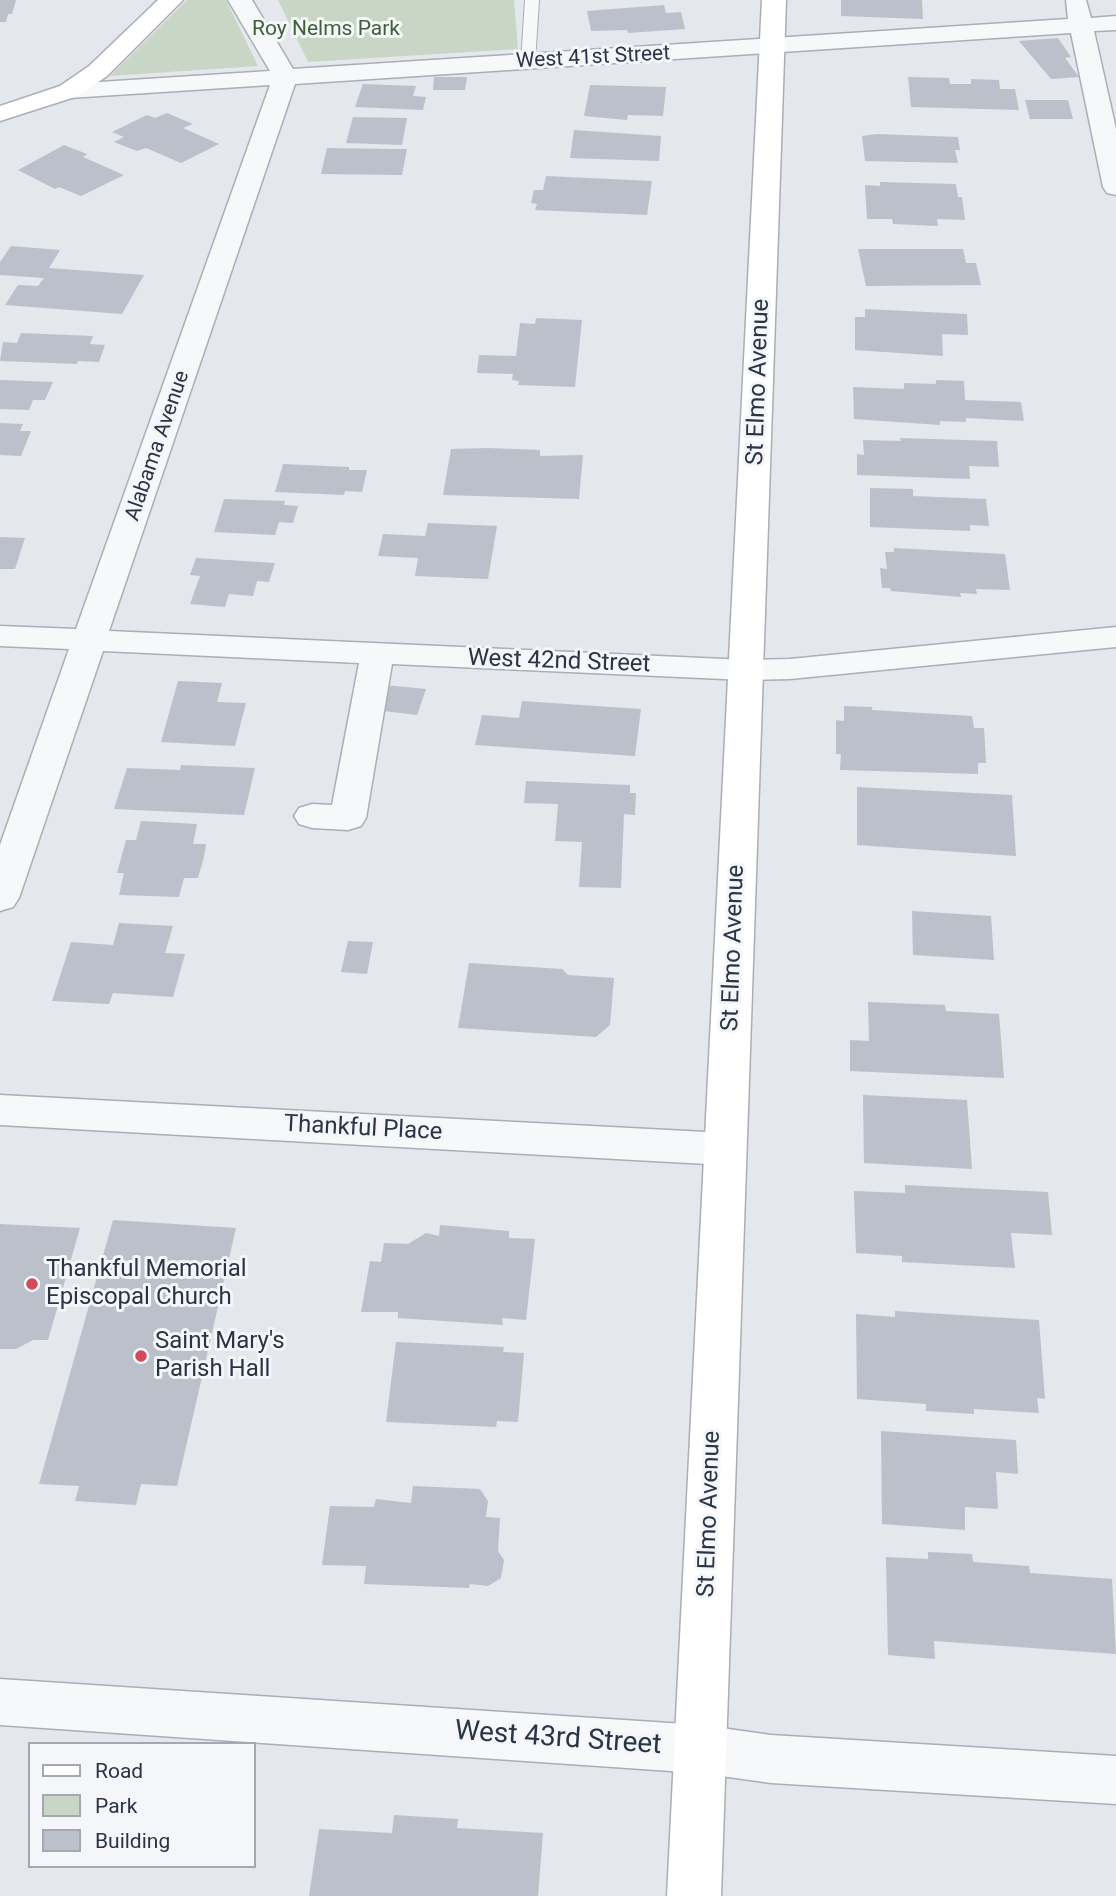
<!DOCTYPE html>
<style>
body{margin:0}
#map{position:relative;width:1116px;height:1896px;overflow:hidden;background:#e4e7ec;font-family:Roboto,sans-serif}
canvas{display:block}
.legend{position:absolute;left:28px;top:1742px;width:228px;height:126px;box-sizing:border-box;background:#f4f6f9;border:2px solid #a4a8b1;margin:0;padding:9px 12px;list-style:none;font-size:21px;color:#2b3445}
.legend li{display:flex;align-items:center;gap:14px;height:35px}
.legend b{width:35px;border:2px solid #a4a8b1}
</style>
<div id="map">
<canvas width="1116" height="1896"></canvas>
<ul class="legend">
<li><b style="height:9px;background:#fff"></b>Road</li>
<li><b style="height:19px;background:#c9d6c5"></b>Park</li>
<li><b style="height:19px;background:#bbc0ca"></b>Building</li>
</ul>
</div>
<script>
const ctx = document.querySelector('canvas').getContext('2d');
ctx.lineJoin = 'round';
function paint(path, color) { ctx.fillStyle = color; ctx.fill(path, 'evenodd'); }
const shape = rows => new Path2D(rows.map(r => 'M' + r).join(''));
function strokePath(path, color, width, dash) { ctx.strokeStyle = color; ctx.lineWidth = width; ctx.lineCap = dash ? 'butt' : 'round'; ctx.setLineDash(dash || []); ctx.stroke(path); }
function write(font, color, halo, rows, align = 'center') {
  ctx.font = font + ' Roboto,sans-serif'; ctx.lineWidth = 6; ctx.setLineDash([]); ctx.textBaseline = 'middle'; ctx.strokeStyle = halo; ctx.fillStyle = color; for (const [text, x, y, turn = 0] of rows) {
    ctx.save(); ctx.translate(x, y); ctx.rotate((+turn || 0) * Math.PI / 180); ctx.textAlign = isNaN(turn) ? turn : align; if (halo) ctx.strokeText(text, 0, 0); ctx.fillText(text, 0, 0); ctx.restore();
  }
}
paint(shape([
 [187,0,226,0,258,66,110,76],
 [278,0,514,0,518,49,308,62]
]), '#c9d6c5');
paint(shape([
 [0,0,16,0,12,14,8,14,6,22,0,22],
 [841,0,922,0,923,19,841,16],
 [664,5,666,13,681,12,685,29,628,33,627,30,591,31,587,11],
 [1058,38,1071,57,1065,58,1079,77,1051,79,1019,41],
 [434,77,467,77,465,90,433,90],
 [908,77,949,78,950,84,971,84,971,79,999,80,1000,89,1015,89,1019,110,911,107],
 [363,84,416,86,413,96,426,97,423,110,355,107],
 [590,85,666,87,663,116,628,115,627,120,584,116],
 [1025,100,1068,100,1073,119,1030,119],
 [167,113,193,124,183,128,219,144,181,163,146,148,137,151,114,142,124,137,112,132,147,115,155,118],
 [353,117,407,118,402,145,346,143],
 [574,130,661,136,659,161,570,158],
 [877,134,958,137,960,150,955,150,958,163,865,161,862,136],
 [64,145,87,154,83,157,124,175,81,196,59,187,55,189,18,170],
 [327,148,391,149,407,149,402,175,321,174],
 [546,176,652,181,647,215,535,210,537,204,531,203,534,190,543,190],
 [880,182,956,184,958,197,962,197,965,220,937,219,938,226,893,224,892,219,867,219,865,185,880,186],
 [11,246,60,250,49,268,144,275,122,314,5,305,18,285,38,286,44,278,0,275,0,262],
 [858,249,963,249,966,263,976,263,981,285,866,286],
 [865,309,967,314,968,335,942,334,943,356,855,350,855,317,865,317],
 [536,318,582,320,575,387,518,385,519,381,512,380,513,374,477,373,479,355,516,356,520,323,535,324],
 [21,333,93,336,90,344,105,345,99,362,78,361,77,364,0,361,3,342,17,343],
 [0,380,53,382,45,400,33,400,29,410,0,409],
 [936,380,964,381,965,400,1021,402,1024,421,966,418,966,422,940,421,940,425,854,419,853,387,904,389,904,383,936,384],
 [0,423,23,424,20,431,31,431,21,456,0,455],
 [900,438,997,441,999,467,969,466,970,479,857,475,857,454,864,455,863,440,901,441],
 [488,448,540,450,540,456,583,455,579,499,443,495,451,449],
 [283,464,349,467,349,470,367,470,362,492,345,491,344,495,275,492],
 [870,488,913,489,913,496,986,499,989,526,970,525,970,531,870,527],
 [224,499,285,501,284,505,298,506,293,523,279,522,275,535,214,532],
 [428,523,497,526,488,579,415,576,418,558,378,556,383,534,425,536],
 [0,537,25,538,15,569,0,569],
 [894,548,1005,554,1010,590,976,589,977,594,960,593,961,597,891,591,890,588,882,588,880,568,887,569,885,552,894,552],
 [196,558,275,563,269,582,257,581,253,596,229,594,225,607,190,604,200,576,190,575],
 [178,681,222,683,217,702,246,703,235,746,161,742],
 [384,685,426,689,417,715,375,710],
 [522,701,641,709,635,756,475,745,482,715,519,718],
 [844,706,872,707,872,710,972,716,974,728,984,728,986,763,978,763,978,774,840,770,841,754,836,754,836,720,844,721],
 [181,765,255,768,244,815,114,809,127,768,180,770],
 [526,781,630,785,630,793,636,793,635,815,624,814,621,888,579,887,582,842,555,841,558,804,524,803],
 [857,787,1012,795,1016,856,857,845],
 [141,821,197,824,193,844,206,844,204,857,198,878,184,878,179,897,119,895,124,873,117,873,126,840,136,840],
 [912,911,991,916,994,960,913,955],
 [119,923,173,926,165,953,185,954,173,997,113,993,109,1004,52,1001,71,942,113,945],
 [348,941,373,942,367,974,341,972],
 [469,963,562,969,568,975,614,978,610,1025,596,1037,458,1028],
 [868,1002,945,1005,946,1011,999,1014,1004,1078,850,1071,850,1040,869,1041],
 [863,1095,967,1100,972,1169,864,1163],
 [905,1185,1048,1192,1052,1235,1011,1233,1015,1268,902,1262,902,1256,856,1253,854,1191,905,1193],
 [113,1220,236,1228,177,1486,141,1484,136,1505,75,1501,79,1486,39,1484],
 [0,1224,80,1228,48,1340,33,1340,16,1349,0,1349],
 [440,1225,509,1231,509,1238,535,1239,526,1320,502,1318,503,1325,398,1318,398,1312,361,1312,370,1261,381,1262,384,1243,408,1244,426,1233,439,1236],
 [895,1311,1039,1320,1045,1399,1037,1398,1039,1413,974,1409,974,1414,926,1411,926,1404,857,1399,856,1314,895,1317],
 [396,1342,504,1347,503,1352,524,1353,518,1422,497,1421,496,1427,386,1422],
 [881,1431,1016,1440,1018,1474,996,1472,998,1509,965,1507,965,1530,882,1524],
 [413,1486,480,1489,488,1501,486,1517,500,1518,498,1551,504,1560,501,1578,488,1586,470,1584,469,1588,364,1584,366,1566,322,1565,330,1506,374,1507,376,1499,411,1503],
 [928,1552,972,1554,973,1562,1029,1566,1030,1573,1112,1579,1116,1654,934,1641,935,1659,888,1655,886,1557,928,1559],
 [394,1815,458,1819,457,1828,543,1833,538,1896,309,1896,319,1829,392,1833]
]), '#bbc0ca');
const service = shape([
 [525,0,539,0,535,62,528,66,521,62,525,0]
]);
const minor = shape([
 [228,0,252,0,293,69,1068,19,1066,0,1086,0,1091,18,1116,16,1116,30,1094,31,1116,129,1116,195,1107,193,1103,187,1071,33,295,84,109,631,746,660,790,659,1116,627,1116,647,790,679,746,680,392,664,366,818,361,826,348,830,312,828,299,824,294,816,299,808,312,804,332,805,359,663,103,651,19,898,13,907,0,911,0,845,69,649,0,646,0,626,76,629,270,85,69,98,60,96,57,91,60,86,69,84,270,71,228,0],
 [0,1095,725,1133,740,1138,746,1149,740,1160,725,1165,0,1125,0,1095],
 [0,1679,700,1725,771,1735,1116,1756,1116,1804,771,1783,700,1773,0,1725,0,1679]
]);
const secondary = shape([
 [158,0,183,0,107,76,78,96,0,121,0,106,60,86,89,66,158,0],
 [762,0,786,0,721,1896,667,1896,762,0]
]);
strokePath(service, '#a9aeb7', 2);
strokePath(minor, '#a9aeb7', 3);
strokePath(secondary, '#a9aeb7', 3);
paint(service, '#f7f8fa');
paint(minor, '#f7f8fa');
paint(secondary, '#fff');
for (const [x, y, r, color] of [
 [32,1284,7,"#d1495b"],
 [141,1356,7,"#d1495b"]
]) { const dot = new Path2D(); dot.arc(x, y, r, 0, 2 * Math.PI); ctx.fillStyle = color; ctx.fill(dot); strokePath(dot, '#f4f6f9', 2.5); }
write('21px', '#3f6138', '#f4f6f9', [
 ["Roy Nelms Park",326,30]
]);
write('21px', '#2b3445', '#f4f6f9', [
 ["West 41st Street",593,58,-3],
 ["Alabama Avenue",158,446,-71]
]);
write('24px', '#2b3445', '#f4f6f9', [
 ["St Elmo Avenue",759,382,-88],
 ["West 42nd Street",559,662,2],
 ["St Elmo Avenue",734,948,-88],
 ["Thankful Place",363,1129,3],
 ["St Elmo Avenue",710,1514,-88]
]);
write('24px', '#2b3445', '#f4f6f9', [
 ["Thankful Memorial",46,1270],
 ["Episcopal Church",46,1298],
 ["Saint Mary's",155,1342],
 ["Parish Hall",155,1370]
], 'left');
write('28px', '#2b3445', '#f4f6f9', [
 ["West 43rd Street",558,1739,4]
]);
</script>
